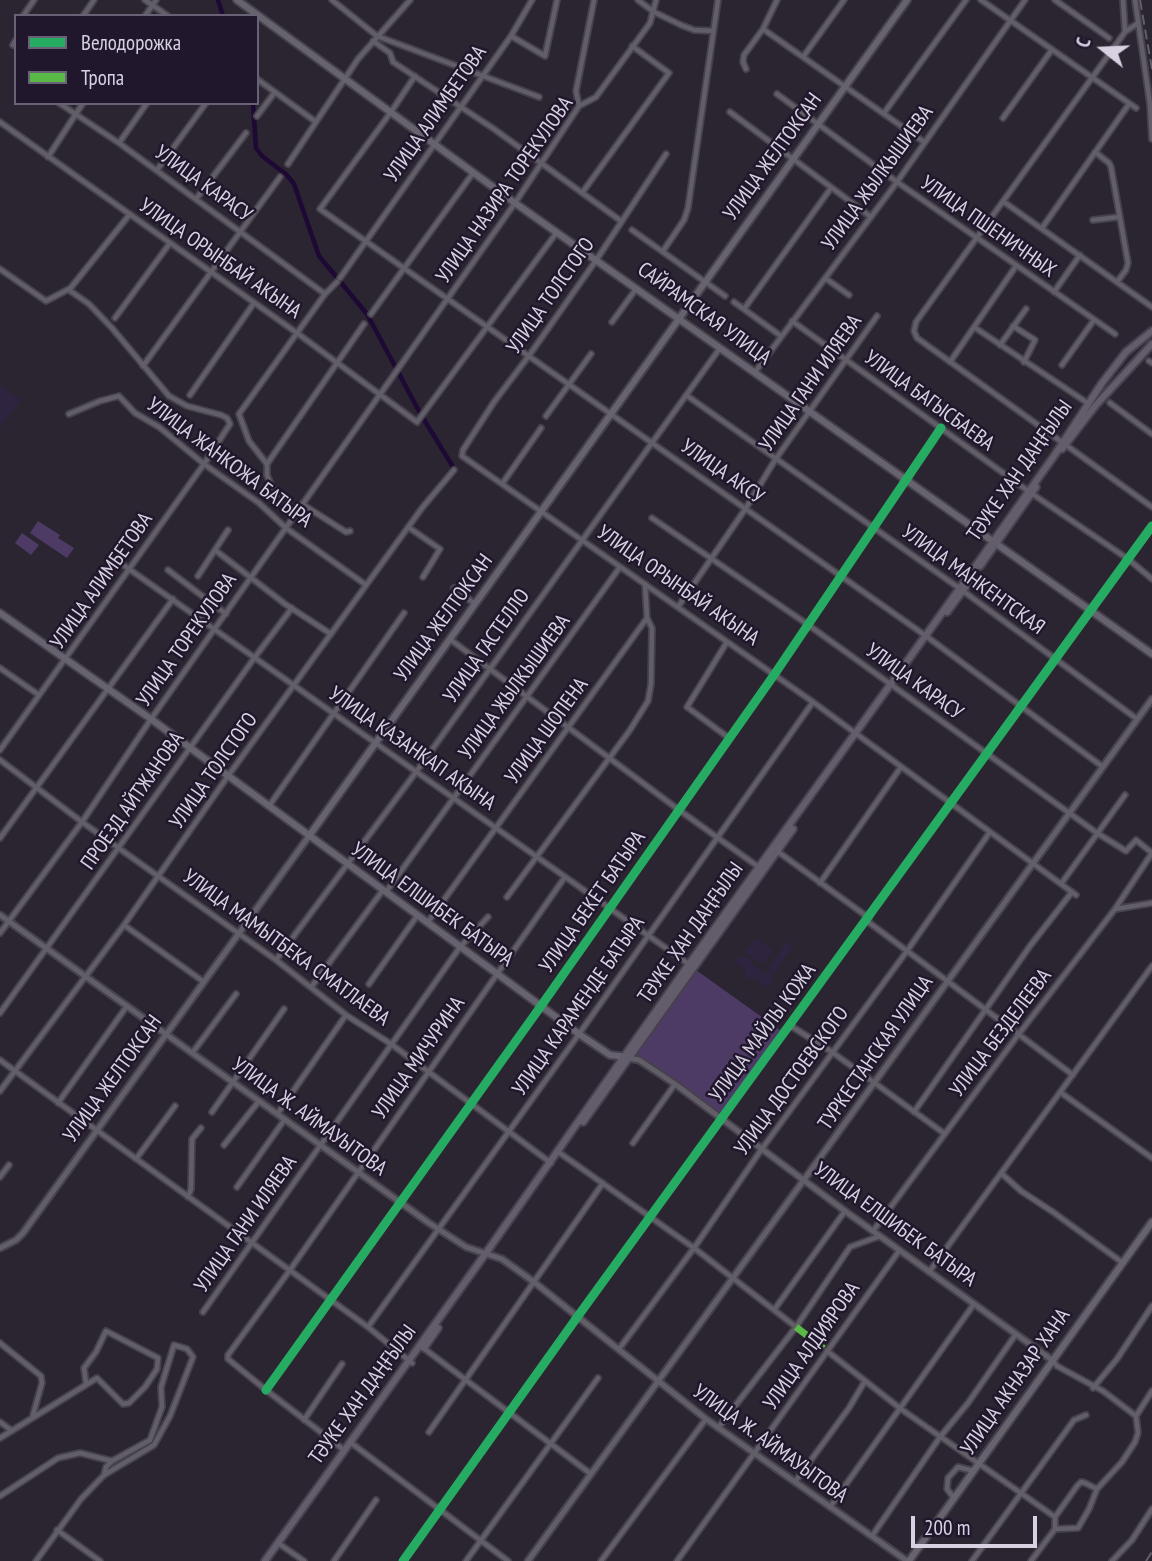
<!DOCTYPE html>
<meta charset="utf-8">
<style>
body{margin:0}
#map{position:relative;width:1152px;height:1561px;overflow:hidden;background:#2b2532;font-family:"PT Sans Narrow",sans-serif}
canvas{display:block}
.legend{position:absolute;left:14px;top:14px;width:245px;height:91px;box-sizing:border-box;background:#20172d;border:2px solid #696175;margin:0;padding:9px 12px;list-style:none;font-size:21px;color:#d7d1e1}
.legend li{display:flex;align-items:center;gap:14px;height:35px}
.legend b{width:35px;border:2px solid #696175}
.north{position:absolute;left:1068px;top:14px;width:70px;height:70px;-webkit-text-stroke:5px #20172d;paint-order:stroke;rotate:288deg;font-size:19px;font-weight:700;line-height:28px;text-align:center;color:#d7d1e1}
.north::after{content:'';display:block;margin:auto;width:24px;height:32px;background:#d7d1e1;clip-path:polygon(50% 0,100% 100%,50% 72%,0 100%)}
.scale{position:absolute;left:911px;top:1516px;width:126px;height:32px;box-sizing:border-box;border:4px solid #d7d1e1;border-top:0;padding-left:9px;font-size:21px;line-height:24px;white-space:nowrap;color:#d7d1e1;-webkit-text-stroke:5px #20172d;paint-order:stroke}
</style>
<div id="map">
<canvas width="1152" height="1561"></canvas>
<ul class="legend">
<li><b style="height:9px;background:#26ab63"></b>Велодорожка</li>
<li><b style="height:9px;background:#58b947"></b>Тропа</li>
</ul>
<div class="north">С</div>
<div class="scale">200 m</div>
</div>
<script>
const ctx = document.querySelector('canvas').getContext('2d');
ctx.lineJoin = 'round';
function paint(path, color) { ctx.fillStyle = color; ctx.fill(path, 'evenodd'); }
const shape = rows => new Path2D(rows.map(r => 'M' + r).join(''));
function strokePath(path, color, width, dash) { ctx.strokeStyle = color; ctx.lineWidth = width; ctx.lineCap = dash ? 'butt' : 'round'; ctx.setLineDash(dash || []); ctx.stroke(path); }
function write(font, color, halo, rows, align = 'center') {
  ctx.font = font + ' "PT Sans Narrow",sans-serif'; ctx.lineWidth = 5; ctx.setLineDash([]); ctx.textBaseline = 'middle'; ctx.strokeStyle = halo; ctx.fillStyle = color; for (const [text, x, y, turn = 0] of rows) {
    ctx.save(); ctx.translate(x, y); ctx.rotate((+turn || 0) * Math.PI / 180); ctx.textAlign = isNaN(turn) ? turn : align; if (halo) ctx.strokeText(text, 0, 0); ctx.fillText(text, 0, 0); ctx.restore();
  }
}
paint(shape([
 [0,384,21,400,0,428],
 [756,938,773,950,763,964,755,958,751,963,767,974,770,971,768,969,786,943,793,947,771,976,774,978,767,987,753,977,751,980,745,976,747,972,735,963,741,955,749,960,752,956,746,952]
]), '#2f243f');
paint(shape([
 [38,521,60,535,58,538,74,548,67,558,30,533],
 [22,533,39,545,31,555,15,543],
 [696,970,780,1030,720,1116,635,1055]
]), '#4d3b65');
strokePath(shape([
 [218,0,223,16],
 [253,103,256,148,262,156,287,175,294,184,319,256,367,314,420,413,453,467]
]), '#1e0834', 4.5);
const minor = shape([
 [145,0,168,16],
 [332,0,377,36,539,97],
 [638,0,654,12,681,25,694,30,713,31],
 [981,0,1136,108],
 [1055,0,1109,38],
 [1123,0,1125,31],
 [1135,0,1150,104,1152,139],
 [23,16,34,0],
 [83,16,94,0],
 [145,16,156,0],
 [1138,23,1125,32,916,322,914,331,917,338,1152,507],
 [763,29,924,142],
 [511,36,545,56,557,0],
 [373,41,390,53,393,62,494,129,621,221],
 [13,45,16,40],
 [803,57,844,0],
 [746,69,743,62,744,55,763,29,777,0],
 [415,76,391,112,320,209,926,636,1103,767],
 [257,79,316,122],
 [777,94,897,182,1115,334],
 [59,103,119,143,325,294],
 [579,106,576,91,594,0],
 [730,112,871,217],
 [884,113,966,0],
 [257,116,275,92],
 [1003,118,1051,51],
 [0,122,297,333,417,422,557,232],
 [119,143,147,103],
 [1095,152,1109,163,1111,167,1128,263,1126,270,1117,282],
 [666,154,597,259,528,357,494,402,463,450,462,456,813,702,1076,895],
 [48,157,83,103],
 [288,164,358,59,410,0],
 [157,170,206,103],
 [582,193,669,73,632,46],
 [196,199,246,133],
 [1004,202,1152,307],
 [1093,220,1119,217],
 [1042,228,1129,104],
 [632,230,725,296],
 [663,251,684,220,688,208,718,0],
 [0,269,46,301,69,289],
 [340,278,511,36,532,0],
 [825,278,849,295],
 [1054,292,1080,255],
 [734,302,781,336],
 [744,309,831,188],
 [371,314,473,173],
 [115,318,170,243],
 [792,321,1031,493,1128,559,1152,579],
 [612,322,636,289],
 [1013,326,1035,340,1024,362],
 [974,327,1089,404],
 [1000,345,1026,309],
 [1149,361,1152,363],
 [950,362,1016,266],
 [1062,365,1094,320],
 [143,366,280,177],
 [755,372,897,182,1025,0],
 [190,395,254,303],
 [686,395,959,588,1137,719],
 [1110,403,1152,434],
 [69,414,100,401,119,396,135,413,159,427,204,464,259,503,286,528,366,585],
 [546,416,591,354],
 [267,464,364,324],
 [502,484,541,428],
 [302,504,346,532,350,531],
 [297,512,280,499,272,487,267,475,267,464,249,441,239,414,325,294,337,282],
 [652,518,807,624,1097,833,1126,851,1136,840,1152,853,1115,909,1018,1035,873,1231],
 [408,527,440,549,423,577],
 [215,550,285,604,331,634],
 [112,557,690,965],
 [168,570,226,614],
 [198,576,228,530],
 [454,588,475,604],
 [678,607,746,508,775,460,877,316],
 [451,640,679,810,760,868],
 [727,642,687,707,729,738],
 [0,668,39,695],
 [0,750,204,464,230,424,227,418,221,415,187,406,169,396,112,328,89,304,69,290,130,214],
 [0,760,82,822,276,960,346,1015,391,1044,551,1163],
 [269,806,404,613],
 [0,838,173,599],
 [777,851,869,918],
 [820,883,901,767],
 [1061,884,1125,795],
 [386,892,620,567],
 [507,897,630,730,648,701,651,684,652,628,647,618],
 [1116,909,1152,903],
 [867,921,1073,1075],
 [428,922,647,618,645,584],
 [124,925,204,982],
 [0,933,82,822,151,719,515,203,579,106,596,97,650,23,656,0],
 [276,960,416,772,720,348],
 [369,984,417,916],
 [312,986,383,890],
 [0,1013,255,657,292,608],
 [791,1026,832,1052,945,1134],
 [193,1052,236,994],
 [0,1060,368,1327,412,1363],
 [0,1091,124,925,228,776,422,508,454,470],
 [1060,1092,1152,1158],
 [58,1103,127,1006],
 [212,1112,284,1009],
 [914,1112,1030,946,1072,892],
 [278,1113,346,1015],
 [633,1143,675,1084],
 [224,1145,259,1101],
 [557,1151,694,1248,796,1327],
 [136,1159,175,1106],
 [1001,1173,1021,1191,1053,1212,1123,1263],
 [0,1177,9,1165],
 [237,1187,285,1119],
 [188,1197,191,1189,192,1139,201,1128],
 [929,1272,1152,966],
 [774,1310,845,1211],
 [203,1312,460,947,488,917],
 [368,1327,579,1034,813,702],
 [0,1343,41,1376,42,1383,33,1415],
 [422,1347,591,1474],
 [619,1349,694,1248,761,1150,907,951,990,832],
 [827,1351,901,1409,1055,1517],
 [1053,1361,1057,1366,1103,1391,1136,1416],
 [1093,1388,1117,1359,1152,1306],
 [266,1390,541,1006,774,675,941,428],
 [304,1420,342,1364],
 [0,1422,11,1430],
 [718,1428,796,1327,850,1247,880,1236],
 [429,1432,603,1183],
 [0,1438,97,1378,123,1404,129,1403,145,1387,157,1369,158,1358,106,1331,96,1352,84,1368,86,1383],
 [350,1442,508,1561],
 [344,1450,266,1390,228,1359,228,1355,290,1270,565,877],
 [795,1482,849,1408,865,1381],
 [0,1496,58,1458,80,1453,112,1461],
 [954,1498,947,1489,948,1478,958,1467,974,1471],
 [830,1507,974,1304],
 [1055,1529,1078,1528,1089,1509,1097,1489],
 [57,1530,100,1561],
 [872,1536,940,1437,968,1403,1016,1334],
 [278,1543,304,1561],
 [36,1561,81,1499,104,1475,154,1445,170,1416,193,1357,187,1349,174,1345,161,1387,162,1407,150,1440,112,1461,106,1467,104,1475],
 [334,1561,376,1500],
 [403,1561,578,1316,1152,526],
 [466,1561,598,1378],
 [601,1561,706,1419],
 [677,1561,899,1251],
 [972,1561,1074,1420,1086,1415],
 [1031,1561,1055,1529,1055,1517,1077,1486,1081,1482,1085,1483,1097,1489,1122,1462,1135,1442,1138,1433,1136,1416,1152,1391],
 [1112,1561,1132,1540,1152,1509]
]);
const tertiary = shape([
 [0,915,429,1223,466,1247,502,1259,534,1282,706,1419,907,1561],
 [629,1058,639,1060,675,1084,845,1211,1052,1360],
 [0,1248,16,1240,23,1233,309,836],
 [528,1561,1152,699]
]);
const secondary = shape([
 [237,0,515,203,1152,654],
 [0,613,151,719,579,1034,610,1055,627,1057],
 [309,836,907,0],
 [909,1561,1152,1222]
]);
const primary = shape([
 [1062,449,1096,405,1152,344],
 [980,566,1036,487],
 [947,612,970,581],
 [583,1122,793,829],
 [424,1348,438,1328],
 [265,1561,486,1253,689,964,970,574,1054,456,1102,383,1126,352,1152,331]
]);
strokePath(minor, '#47414d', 8);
strokePath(tertiary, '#47414d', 9);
strokePath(secondary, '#47414d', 10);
strokePath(primary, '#47414d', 10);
strokePath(minor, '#615e68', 4.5);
strokePath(tertiary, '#615e68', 5);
strokePath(secondary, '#67636e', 6);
strokePath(primary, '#635d6b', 6);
strokePath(shape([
 [1140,0,1152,69],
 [1146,1561,1152,1552]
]), '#625f68', 2, [10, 5]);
strokePath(shape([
 [796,1327,827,1351]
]), '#58b947', 7, [14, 7]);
strokePath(shape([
 [266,1390,541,1006,774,675,941,428],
 [403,1561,578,1316,1152,526]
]), '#26ab63', 9);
write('21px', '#d7d1e1', '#20172d', [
 ["УЛИЦА АЛИМБЕТОВА",436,114,-55],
 ["УЛИЦА ЖЕЛТОКСАН",773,157,-54],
 ["УЛИЦА ЖЫЛКЫШИЕВА",878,178,-54],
 ["УЛИЦА КАРАСУ",203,184,36],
 ["УЛИЦА НАЗИРА ТОРЕКУЛОВА",505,190,-55],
 ["УЛИЦА ПШЕНИЧНЫХ",988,227,35],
 ["УЛИЦА ОРЫНБАЙ АКЫНА",220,259,35],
 ["УЛИЦА ТОЛСТОГО",551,296,-55],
 ["САЙРАМСКАЯ УЛИЦА",704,314,36],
 ["УЛИЦА ГАНИ ИЛЯЕВА",811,383,-55],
 ["УЛИЦА БАГЫСБАЕВА",929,401,36],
 ["УЛИЦА ЖАНКОЖА БАТЫРА",229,463,37],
 ["ТӘУКЕ ХАН ДАҢҒЫЛЫ",1020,471,-55],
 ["УЛИЦА АКСУ",722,472,35],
 ["УЛИЦА МАНКЕНТСКАЯ",973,580,36],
 ["УЛИЦА АЛИМБЕТОВА",102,581,-55],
 ["УЛИЦА ОРЫНБАЙ АКЫНА",678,586,35],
 ["УЛИЦА ЖЕЛТОКСАН",444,618,-54],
 ["УЛИЦА ТОРЕКУЛОВА",187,640,-55],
 ["УЛИЦА ГАСТЕЛЛО",487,646,-55],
 ["УЛИЦА КАРАСУ",914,682,36],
 ["УЛИЦА ЖЫЛКЫШИЕВА",515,687,-54],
 ["УЛИЦА ШОПЕНА",547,731,-54],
 ["УЛИЦА КАЗАНКАП АКЫНА",412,749,35],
 ["УЛИЦА ТОЛСТОГО",214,771,-55],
 ["ПРОЕЗД АЙТЖАНОВА",133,801,-55],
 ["УЛИЦА БЕКЕТ БАТЫРА",593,902,-55],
 ["УЛИЦА ЕЛШИБЕК БАТЫРА",432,905,36],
 ["ТӘУКЕ ХАН ДАҢҒЫЛЫ",691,933,-55],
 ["УЛИЦА МАМЫТБЕКА СМАТЛАЕВА",286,948,36],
 ["УЛИЦА КАРАМЕНДЕ БАТЫРА",579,1006,-55],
 ["УЛИЦА МАЙЛЫ КОЖА",763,1033,-54],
 ["УЛИЦА БЕЗДЕЛЕЕВА",1001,1033,-53],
 ["ТУРКЕСТАНСКАЯ УЛИЦА",876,1053,-55],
 ["УЛИЦА МИЧУРИНА",419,1058,-55],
 ["УЛИЦА ЖЕЛТОКСАН",113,1079,-54],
 ["УЛИЦА ДОСТОЕВСКОГО",792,1081,-54],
 ["УЛИЦА Ж. АЙМАУЫТОВА",309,1117,36],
 ["УЛИЦА ГАНИ ИЛЯЕВА",246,1224,-55],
 ["УЛИЦА ЕЛШИБЕК БАТЫРА",895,1225,36],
 ["УЛИЦА АЛДИЯРОВА",812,1346,-55],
 ["УЛИЦА АКНАЗАР ХАНА",1016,1382,-55],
 ["ТӘУКЕ ХАН ДАҢҒЫЛЫ",363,1395,-54],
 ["УЛИЦА Ж. АЙМАУЫТОВА",770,1444,36]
]);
</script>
